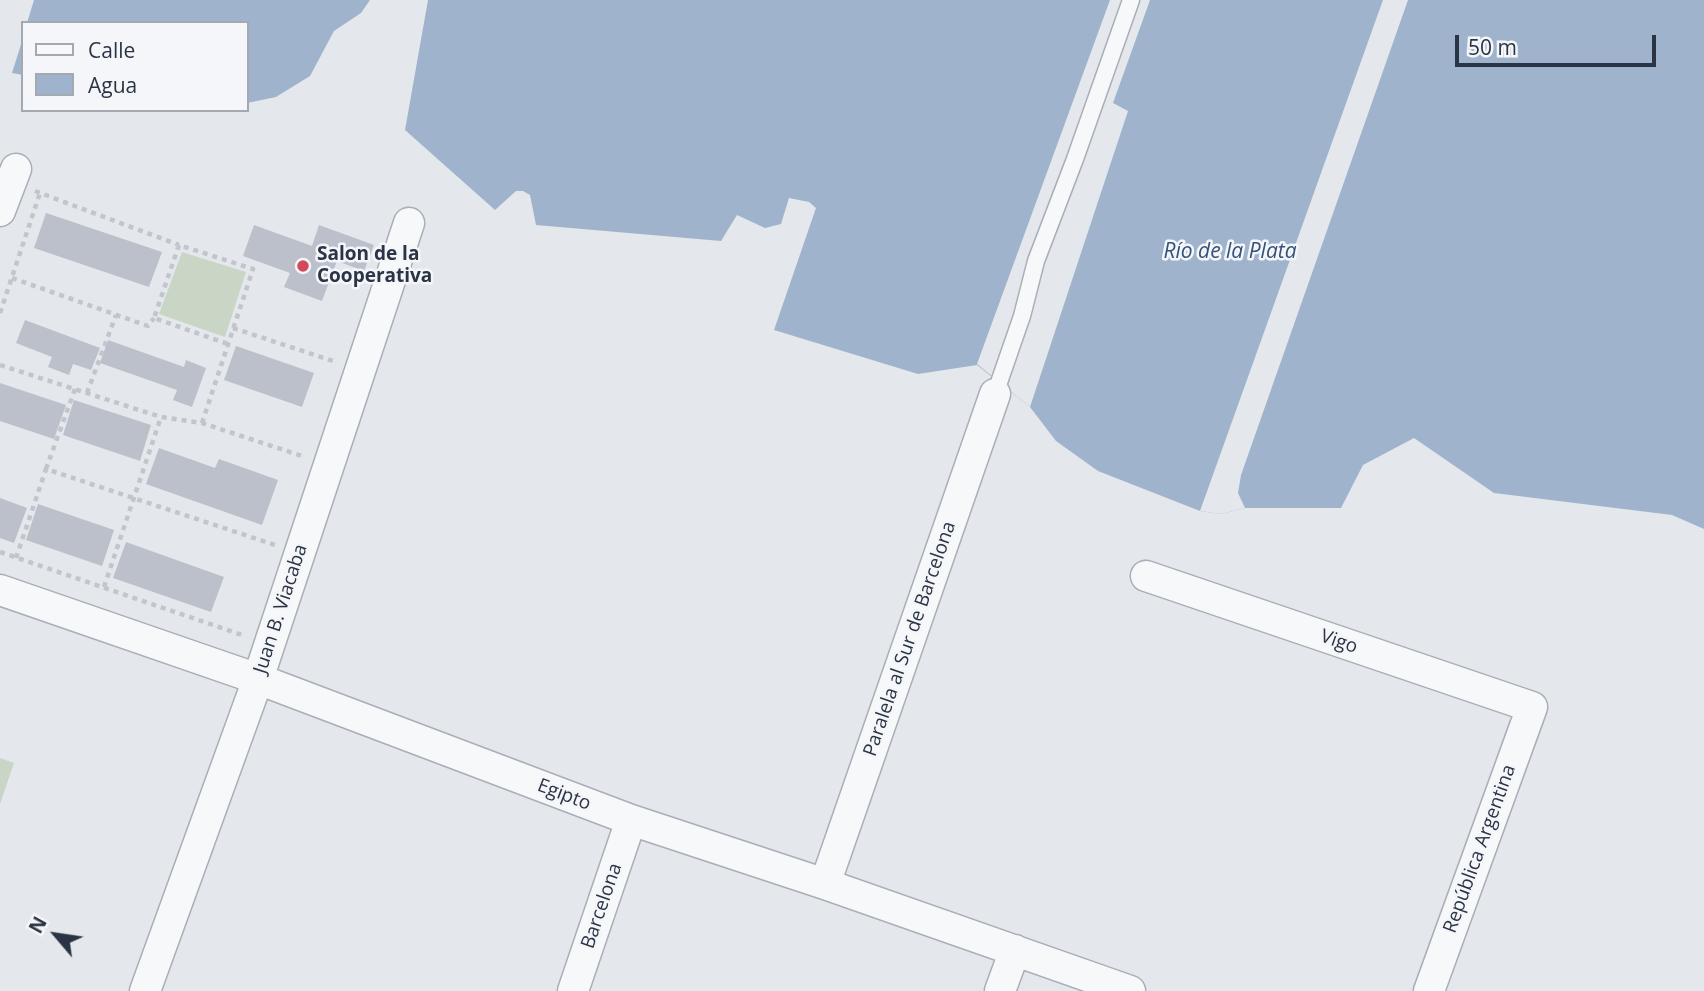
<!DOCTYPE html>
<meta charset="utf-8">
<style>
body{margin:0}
#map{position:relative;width:1704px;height:991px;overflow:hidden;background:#e4e7ec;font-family:"Open Sans",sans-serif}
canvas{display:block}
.legend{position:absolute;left:21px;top:21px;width:228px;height:91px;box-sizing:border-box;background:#f4f6f9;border:2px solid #a4a8b1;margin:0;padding:9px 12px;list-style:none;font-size:21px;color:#2b3445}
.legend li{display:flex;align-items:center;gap:14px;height:35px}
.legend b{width:35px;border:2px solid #a4a8b1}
.north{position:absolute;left:21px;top:900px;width:70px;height:70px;-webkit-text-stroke:5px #f4f6f9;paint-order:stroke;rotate:299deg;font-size:19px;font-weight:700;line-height:28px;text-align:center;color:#2b3445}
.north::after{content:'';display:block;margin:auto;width:24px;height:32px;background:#2b3445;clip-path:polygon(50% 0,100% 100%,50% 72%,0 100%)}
.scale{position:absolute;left:1455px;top:35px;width:201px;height:32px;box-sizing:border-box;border:4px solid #2b3445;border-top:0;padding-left:9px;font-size:21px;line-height:24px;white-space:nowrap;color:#2b3445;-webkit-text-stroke:5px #f4f6f9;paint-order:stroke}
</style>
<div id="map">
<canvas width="1704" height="991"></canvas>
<ul class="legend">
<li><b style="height:9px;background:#f7f8fa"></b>Calle</li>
<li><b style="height:19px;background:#9fb4cc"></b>Agua</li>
</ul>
<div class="north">N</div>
<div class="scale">50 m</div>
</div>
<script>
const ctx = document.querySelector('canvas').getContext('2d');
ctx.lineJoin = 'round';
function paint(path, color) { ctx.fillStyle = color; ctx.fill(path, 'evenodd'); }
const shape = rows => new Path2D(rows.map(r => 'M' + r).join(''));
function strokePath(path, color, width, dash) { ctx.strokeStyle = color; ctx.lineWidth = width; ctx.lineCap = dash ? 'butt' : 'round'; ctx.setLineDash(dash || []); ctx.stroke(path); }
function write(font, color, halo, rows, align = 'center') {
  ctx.font = font + ' "Open Sans",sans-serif'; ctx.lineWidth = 5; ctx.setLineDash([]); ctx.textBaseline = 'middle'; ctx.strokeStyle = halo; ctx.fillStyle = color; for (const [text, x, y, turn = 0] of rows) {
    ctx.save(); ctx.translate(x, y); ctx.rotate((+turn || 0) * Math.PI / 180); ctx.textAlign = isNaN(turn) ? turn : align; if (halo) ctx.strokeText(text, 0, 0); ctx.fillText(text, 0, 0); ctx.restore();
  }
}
paint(shape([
 [182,252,246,272,225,337,159,314],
 [0,758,14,763,0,804]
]), '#c9d6c5');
paint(shape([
 [34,0,370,0,361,13,334,31,310,76,276,97,247,103,247,23,27,23],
 [428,0,1704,0,1704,529,1672,515,1494,493,1414,438,1363,465,1341,508,1245,508,1221,514,1200,511,1098,471,1056,441,1030,407,977,365,918,374,774,330,816,208,809,202,789,198,781,224,765,228,737,215,721,241,536,225,530,195,523,191,516,191,495,210,405,130],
 [23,38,23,75,12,73]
]), '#9fb4cc');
paint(shape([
 [1110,0,1150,0,1113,103,1128,111,1030,407,977,364],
 [1383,0,1408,0,1241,475,1238,493,1245,508,1221,514,1200,511]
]), '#e4e7ec');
paint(shape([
 [46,213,162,252,149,287,34,248],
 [254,225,312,246,319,225,374,245,364,271,337,261,322,301,284,287,290,273,243,256],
 [25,320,100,348,91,370,73,364,69,375,48,367,52,357,16,343],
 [108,340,184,367,186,360,206,368,192,407,173,400,177,390,100,363],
 [236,346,314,373,302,407,224,380],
 [0,383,66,405,54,439,0,421],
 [74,400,151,425,140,461,63,435],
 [159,448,215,468,219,459,278,480,262,525,146,484],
 [0,498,27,508,14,543,0,538],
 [38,504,114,530,102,566,26,540],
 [126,542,224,577,211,612,113,578]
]), '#bbc0ca');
const lane = shape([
 [995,394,1022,316,1036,261,1075,159,1131,0]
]);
const street = shape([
 [0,211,16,169],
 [1146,576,1532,707,1429,991],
 [0,590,258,679,631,820,825,884,1130,991],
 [825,884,995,394],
 [145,991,258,679,409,223],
 [573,991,631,820],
 [1000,991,1015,950]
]);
strokePath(lane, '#a9aeb7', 19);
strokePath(street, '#a9aeb7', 33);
strokePath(shape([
 [35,191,179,245],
 [12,278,148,326,154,318],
 [0,313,40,193],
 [233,328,336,362],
 [0,365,161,417],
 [87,393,116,315],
 [202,423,253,269,179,245,154,318,228,344],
 [46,469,75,389],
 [0,552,245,636],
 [16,558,46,469,275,545],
 [104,587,161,417,202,423,305,457]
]), '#c2c5cb', 4.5, [5, 5]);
strokePath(lane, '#f7f8fa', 16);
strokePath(street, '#f7f8fa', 30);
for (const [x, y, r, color] of [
 [303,266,7,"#d1495b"]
]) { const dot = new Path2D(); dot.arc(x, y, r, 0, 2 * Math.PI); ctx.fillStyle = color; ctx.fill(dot); strokePath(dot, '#f4f6f9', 2.5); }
write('bold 19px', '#2b3445', '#f4f6f9', [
 ["Salon de la",317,255],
 ["Cooperativa",317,277]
], 'left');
write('19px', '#2b3445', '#f4f6f9', [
 ["Juan B. Viacaba",281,609,-72],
 ["Paralela al Sur de Barcelona",910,639,-71],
 ["Vigo",1339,642,19],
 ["Egipto",564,795,21],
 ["República Argentina",1480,849,-70],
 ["Barcelona",602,906,-71]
]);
write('italic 21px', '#34527a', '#f4f6f9', [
 ["Río de la Plata",1230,252]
]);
</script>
